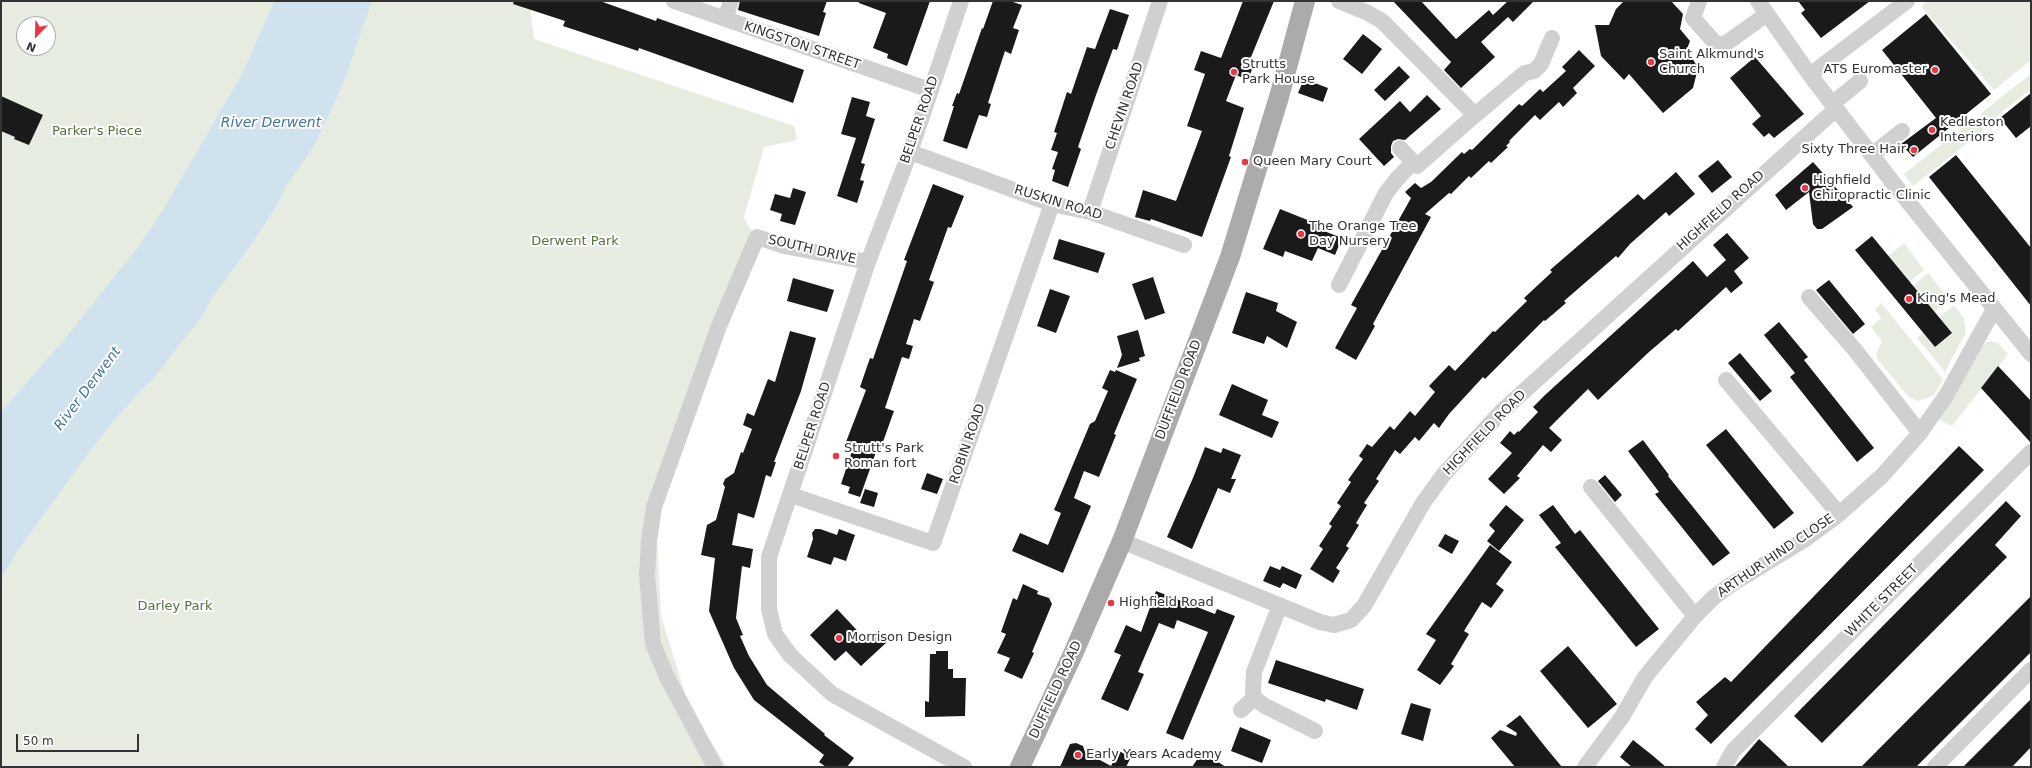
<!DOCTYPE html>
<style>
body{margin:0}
#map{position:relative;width:2032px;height:768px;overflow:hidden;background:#fff;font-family:"DejaVu Sans",sans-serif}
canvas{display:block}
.frame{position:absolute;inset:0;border:2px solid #333;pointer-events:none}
.north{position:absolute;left:16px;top:16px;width:40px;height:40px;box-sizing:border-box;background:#fff;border:1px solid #adadad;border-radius:50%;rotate:203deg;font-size:11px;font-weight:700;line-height:16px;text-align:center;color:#333}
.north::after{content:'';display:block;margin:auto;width:14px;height:18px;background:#e63946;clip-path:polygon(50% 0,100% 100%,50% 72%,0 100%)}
.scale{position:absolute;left:16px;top:734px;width:123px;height:18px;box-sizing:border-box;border:2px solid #333;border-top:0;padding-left:5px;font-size:12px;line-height:14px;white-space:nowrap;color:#333;-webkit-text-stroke:3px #fff;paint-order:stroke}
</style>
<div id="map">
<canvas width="2032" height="768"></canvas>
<div class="frame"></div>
<div class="north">N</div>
<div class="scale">50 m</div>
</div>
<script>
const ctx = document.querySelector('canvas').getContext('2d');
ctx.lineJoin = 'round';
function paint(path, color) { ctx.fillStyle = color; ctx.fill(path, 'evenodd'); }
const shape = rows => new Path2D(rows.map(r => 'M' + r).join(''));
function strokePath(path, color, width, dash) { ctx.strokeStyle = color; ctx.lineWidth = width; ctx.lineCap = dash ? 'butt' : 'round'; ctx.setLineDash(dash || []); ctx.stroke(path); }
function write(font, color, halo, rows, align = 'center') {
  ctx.font = font + ' "DejaVu Sans",sans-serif'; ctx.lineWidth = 4; ctx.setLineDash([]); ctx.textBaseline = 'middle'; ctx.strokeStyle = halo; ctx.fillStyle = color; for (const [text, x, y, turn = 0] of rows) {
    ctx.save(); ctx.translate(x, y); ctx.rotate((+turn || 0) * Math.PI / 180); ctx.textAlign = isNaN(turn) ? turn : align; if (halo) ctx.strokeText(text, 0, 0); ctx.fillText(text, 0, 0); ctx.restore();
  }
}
paint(shape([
 [1,1,274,1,242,74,162,211,138,247,65,338,1,412],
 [24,24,48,24,48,48,24,48],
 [372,1,529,1,534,39,794,126,797,140,764,147,744,217,756,241,656,519,661,616,690,710,727,767,1,767,1,580,17,552,94,446,118,416,147,384,151,382,187,334,200,320,211,300,256,238,279,202,286,187,313,148,323,128,345,79],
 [1928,1,2031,1,2031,60,1994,90,1921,6],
 [2031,74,2031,89,1988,123,1980,114],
 [1975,118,1984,130,1913,186,1904,174],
 [1904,243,1924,270,1909,282,1888,256],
 [1928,273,1950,300,1934,312,1913,286],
 [1881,303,1943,379,1933,396,1917,401,1908,396,1878,360,1876,354,1882,341,1871,327,1881,318,1875,310],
 [1954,305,1964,318,1966,332,1945,372,1917,338,1923,333,1935,347,1952,334,1939,318],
 [1991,341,1998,343,2008,354,1952,426,1939,419,1981,349,1985,343]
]), '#e6ecdf');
paint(shape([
 [274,1,372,1,345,79,323,128,313,148,286,187,279,202,256,238,211,300,200,320,187,335,151,382,147,384,118,416,94,446,17,552,1,580,1,412,65,338,138,247,162,211,242,74]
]), '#cfe2ee');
paint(shape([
 [514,1,600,1,656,21,657,18,804,70,793,103,639,48,638,51,563,26,565,21,513,4],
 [740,1,827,1,823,12,826,13,819,36,738,10],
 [859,1,930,1,907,66,887,58,888,54,873,48,886,13,859,3],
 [993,1,1010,1,1022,5,1013,28,1019,30,1011,54,1005,51,988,103,991,104,987,117,979,115,967,149,943,141,954,106,952,106,957,93,959,94,982,28,983,29],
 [1243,1,1274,1,1249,62,1254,64,1248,80,1236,75,1226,101,1244,108,1229,156,1231,157,1202,237,1151,219,1150,221,1135,217,1143,190,1176,201,1202,131,1187,126,1205,74,1194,70,1201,51,1221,58],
 [1393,1,1421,1,1456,39,1489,10,1493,15,1508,1,1534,1,1513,22,1508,17,1481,42,1495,57,1461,88,1444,70,1451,62],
 [1624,1,1671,1,1683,14,1680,29,1690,41,1687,49,1698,68,1693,88,1663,113,1629,74,1624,80,1601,56,1595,25,1609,25,1616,9],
 [1798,1,1870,1,1821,38,1801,13,1805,10],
 [1110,9,1129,15,1117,50,1113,49,1096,95,1078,147,1081,149,1068,187,1052,181,1055,170,1052,169,1058,152,1051,150,1057,133,1054,132,1067,92,1071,94,1087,47,1095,49],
 [1926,14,1991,94,1913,157,1901,144,1936,118,1882,50],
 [1363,34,1382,49,1362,74,1343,59],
 [1579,50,1595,66,1573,88,1577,93,1563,107,1559,102,1540,120,1535,115,1509,141,1510,142,1506,146,1508,147,1491,163,1489,161,1471,178,1469,176,1451,194,1449,193,1425,214,1431,217,1373,324,1375,326,1356,360,1335,348,1357,308,1351,305,1411,198,1405,192,1415,183,1421,188,1431,182,1462,152,1464,154,1470,149,1472,150,1519,104,1522,106,1540,89,1543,92,1566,71,1562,67],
 [1755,57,1804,114,1774,138,1769,133,1764,137,1752,124,1761,116,1730,78],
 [1399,66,1410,77,1385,101,1374,90],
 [1304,79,1328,88,1323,102,1298,93],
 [2031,93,2031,126,2016,138,2000,118],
 [1427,95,1441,109,1405,140,1398,139,1393,141,1391,146,1391,153,1394,157,1384,166,1359,139,1400,101,1410,112],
 [1,96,43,115,29,145,14,139,15,137,1,131],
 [852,97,870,102,866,116,875,119,861,163,865,164,860,180,864,181,857,203,837,196,856,138,841,134],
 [1956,155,2031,248,2031,306,1929,177],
 [1718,160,1732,177,1712,193,1698,176],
 [1813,162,1853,207,1822,229,1817,229,1813,224,1809,192,1786,210,1775,195],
 [1676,172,1695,194,1669,216,1666,212,1630,244,1618,258,1616,256,1564,301,1566,303,1545,321,1544,320,1485,379,1483,377,1449,414,1439,428,1434,423,1419,441,1415,437,1400,454,1395,450,1376,479,1379,481,1364,503,1367,505,1356,523,1359,525,1346,546,1349,548,1336,568,1340,571,1333,583,1310,569,1323,549,1319,546,1332,526,1329,524,1341,506,1337,503,1351,482,1348,480,1363,459,1359,456,1367,444,1372,447,1390,426,1394,430,1410,411,1415,416,1435,392,1429,386,1449,365,1455,371,1493,331,1495,332,1527,301,1524,298,1552,272,1550,270,1638,194,1644,200],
 [933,184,964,196,951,228,948,227,929,280,934,282,920,321,914,319,906,344,913,346,909,359,902,357,885,408,894,411,879,453,876,452,860,497,848,493,850,487,841,484,854,445,846,442,866,390,860,387,870,358,873,359,907,261,904,260],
 [793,188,806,192,795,225,780,221,782,214,770,210,775,194,790,198],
 [1280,209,1325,227,1324,231,1342,238,1335,255,1318,248,1312,261,1285,251,1283,257,1263,249],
 [1727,233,1749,258,1734,271,1743,283,1731,293,1726,287,1678,331,1676,329,1649,352,1598,400,1588,389,1549,428,1562,440,1551,452,1543,445,1517,476,1520,478,1504,494,1488,479,1512,453,1500,443,1510,431,1514,435,1518,431,1519,432,1538,412,1533,407,1545,395,1693,261,1707,277,1726,260,1713,245],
 [1872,236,1952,333,1935,347,1855,250],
 [1059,239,1105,253,1098,273,1053,259],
 [1153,277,1165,313,1145,320,1132,284],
 [793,278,834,290,827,312,787,301],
 [1829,280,1865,324,1853,334,1816,290],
 [1050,289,1070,296,1056,333,1037,326],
 [1246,292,1278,303,1276,311,1297,322,1287,348,1267,336,1264,344,1232,333],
 [1779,322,1808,357,1804,360,1874,448,1857,462,1790,377,1795,373,1764,335],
 [1138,330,1145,356,1139,358,1140,361,1117,368,1122,355,1117,336],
 [790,331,816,338,801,391,774,462,776,462,771,477,766,475,754,518,738,513,732,545,753,549,750,568,742,566,736,618,743,635,740,636,749,656,767,685,825,734,824,735,854,758,847,767,826,767,819,762,824,755,754,700,734,668,709,611,715,558,701,555,707,525,716,520,725,487,723,484,725,479,734,473,741,452,743,453,752,429,743,425,747,413,754,416,768,379,775,382],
 [1740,353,1772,391,1760,401,1728,363],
 [1998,366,2031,401,2031,443,1981,388],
 [1110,370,1115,372,1116,370,1137,379,1114,434,1116,435,1099,477,1084,471,1074,498,1091,506,1063,573,1012,551,1020,533,1048,545,1061,513,1054,510,1090,424,1095,421,1108,391,1102,388],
 [1232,384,1268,400,1262,415,1279,422,1272,438,1219,415],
 [1726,429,1794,513,1774,529,1706,445],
 [1643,440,1669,475,1668,476,1730,553,1713,566,1655,494,1659,492,1628,451],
 [1959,446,1984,470,1711,744,1695,729,1708,715,1696,702,1725,677,1731,682],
 [1205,447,1221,453,1223,448,1241,455,1231,479,1236,479,1230,493,1218,488,1192,549,1167,537,1193,478],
 [927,473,943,479,937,494,921,489],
 [1605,475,1622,495,1615,502,1598,481],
 [865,489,878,493,874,507,860,503],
 [2006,501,2021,516,1995,545,2007,557,1822,743,1794,716],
 [1506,505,1524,520,1499,551,1487,541,1495,531,1489,525],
 [1553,505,1575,534,1580,530,1659,629,1636,647,1555,547,1561,543,1539,515],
 [815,529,820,529,837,535,839,529,855,535,846,561,834,557,831,565,807,557,813,539,812,533],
 [1445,534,1459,541,1452,554,1438,546],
 [1490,545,1512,562,1496,584,1504,590,1491,608,1482,602,1464,631,1469,634,1451,664,1454,666,1440,685,1417,670,1436,640,1426,634],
 [1270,566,1280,570,1282,566,1302,575,1296,589,1283,583,1280,588,1263,581],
 [1023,584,1038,591,1037,594,1049,598,1052,604,1032,652,1034,653,1022,679,1004,671,1010,658,997,653,1006,634,1001,632,1013,598,1017,600],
 [1156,591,1215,614,1217,609,1235,616,1183,740,1166,733,1208,632,1177,620,1174,629,1159,623,1138,672,1144,674,1128,711,1101,699,1121,655,1114,652,1126,625,1141,632],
 [2031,596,2031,652,1916,767,1861,767],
 [837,609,868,642,878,632,887,642,861,666,846,651,835,661,810,635],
 [1568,646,1617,704,1588,728,1540,671],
 [936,651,948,651,948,669,953,669,953,678,966,678,965,716,925,717,925,701,929,702,930,654,936,654],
 [1276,660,1364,689,1357,710,1326,699,1325,702,1268,683],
 [2031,699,2031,747,2012,767,1963,767],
 [1411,703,1431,709,1423,741,1401,734],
 [1520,715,1547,749,1562,767,1515,767,1491,738,1500,730,1516,736,1517,733,1506,726],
 [1240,727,1271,740,1262,763,1231,751],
 [1759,739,1769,748,1789,767,1735,767],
 [1633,740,1652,755,1666,767,1632,767,1620,757],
 [1076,743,1083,746,1085,752,1111,766,1119,751,1131,757,1126,767,1060,767,1070,744],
 [1202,752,1226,767,1192,767]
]), '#1a1a1a');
strokePath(shape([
 [674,1,930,90],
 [961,1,910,152,868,262,769,557,769,609,775,634,790,655,832,694,964,767],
 [1339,1,1366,12,1382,21,1475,115,1417,166,1400,148],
 [1699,1,1693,18,1716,44,1725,44,1767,14],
 [1758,1,1810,75,1901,193,2031,354],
 [725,19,731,1],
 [1810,75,1907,1],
 [1832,104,1860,81],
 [1475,115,1525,73,1534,71,1541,64,1552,38],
 [910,152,1052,204,1090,212,1184,245],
 [1872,155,1902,131],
 [1090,212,1160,1],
 [1339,285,1386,193,1397,179,1413,162],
 [1809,297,1855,350,1920,433],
 [1726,380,1839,514],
 [1591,487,1695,616],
 [791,495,933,543,1052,204],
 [1122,541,1320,622,1334,625,1351,620,1364,606,1423,503,1444,474,1501,412,1836,109],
 [1280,605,1254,672,1253,690,1254,698,1265,706,1315,731],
 [1241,710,1254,698],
 [715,767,667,677,653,644,647,575,649,541,654,507,719,326,757,237,784,246,868,262],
 [1585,767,1622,717,1645,677,1695,616,1714,597,1732,584,1804,540,1839,514,1882,476,1920,433,1947,394,1994,309],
 [1724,767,1733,751,2031,452],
 [1935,767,2031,670]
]), '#d0d0d0', 16);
strokePath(shape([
 [1020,767,1073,654,1122,541,1230,257,1279,97,1305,1]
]), '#ababab', 20);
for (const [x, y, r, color] of [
 [1651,62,4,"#e63946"],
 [1935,70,4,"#e63946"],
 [1234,72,4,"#e63946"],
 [1932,130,4,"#e63946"],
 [1914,150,4,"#e63946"],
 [1245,162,4,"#e63946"],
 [1805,188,4,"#e63946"],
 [1301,234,4,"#e63946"],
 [1909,299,4,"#e63946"],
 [836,456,4,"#e63946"],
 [1111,603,4,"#e63946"],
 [839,638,4,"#e63946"],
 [1078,755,4,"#e63946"]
]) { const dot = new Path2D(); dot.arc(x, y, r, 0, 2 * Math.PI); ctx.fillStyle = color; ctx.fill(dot); strokePath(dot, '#fff', 1.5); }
write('13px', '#333', '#fff', [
 ["KINGSTON STREET",802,46,19],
 ["CHEVIN ROAD",1125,106,-71],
 ["BELPER ROAD",920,120,-71],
 ["RUSKIN ROAD",1058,203,17],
 ["HIGHFIELD ROAD",1721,211,-42],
 ["SOUTH DRIVE",812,250,13],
 ["DUFFIELD ROAD",1179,390,-69],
 ["BELPER ROAD",813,426,-72],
 ["HIGHFIELD ROAD",1485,433,-46],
 ["ROBIN ROAD",968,444,-71],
 ["ARTHUR HIND CLOSE",1776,556,-34],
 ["WHITE STREET",1882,601,-45],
 ["DUFFIELD ROAD",1056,690,-65]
]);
write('13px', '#333', '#fff', [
 ["Saint Alkmund's",1659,55],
 ["Church",1659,70],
 ["Strutts",1242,65],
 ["Park House",1242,80],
 ["ATS Euromaster",1927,70,"right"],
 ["Kedleston",1940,123],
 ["Interiors",1940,138],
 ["Sixty Three Hair",1906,150,"right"],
 ["Queen Mary Court",1253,162],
 ["Highfield",1813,181],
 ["Chiropractic Clinic",1813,196],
 ["The Orange Tree",1309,227],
 ["Day Nursery",1309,242],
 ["King's Mead",1917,299],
 ["Strutt's Park",844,449],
 ["Roman fort",844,464],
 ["Highfield Road",1119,603],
 ["Morrison Design",847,638],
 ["Early Years Academy",1086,755]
], 'left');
write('13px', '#56703f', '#fff', [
 ["Parker's Piece",97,132],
 ["Derwent Park",575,242],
 ["Darley Park",175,607]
]);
write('italic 14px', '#3f7597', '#fff', [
 ["River Derwent",271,123],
 ["River Derwent",88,389,-53]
]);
</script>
